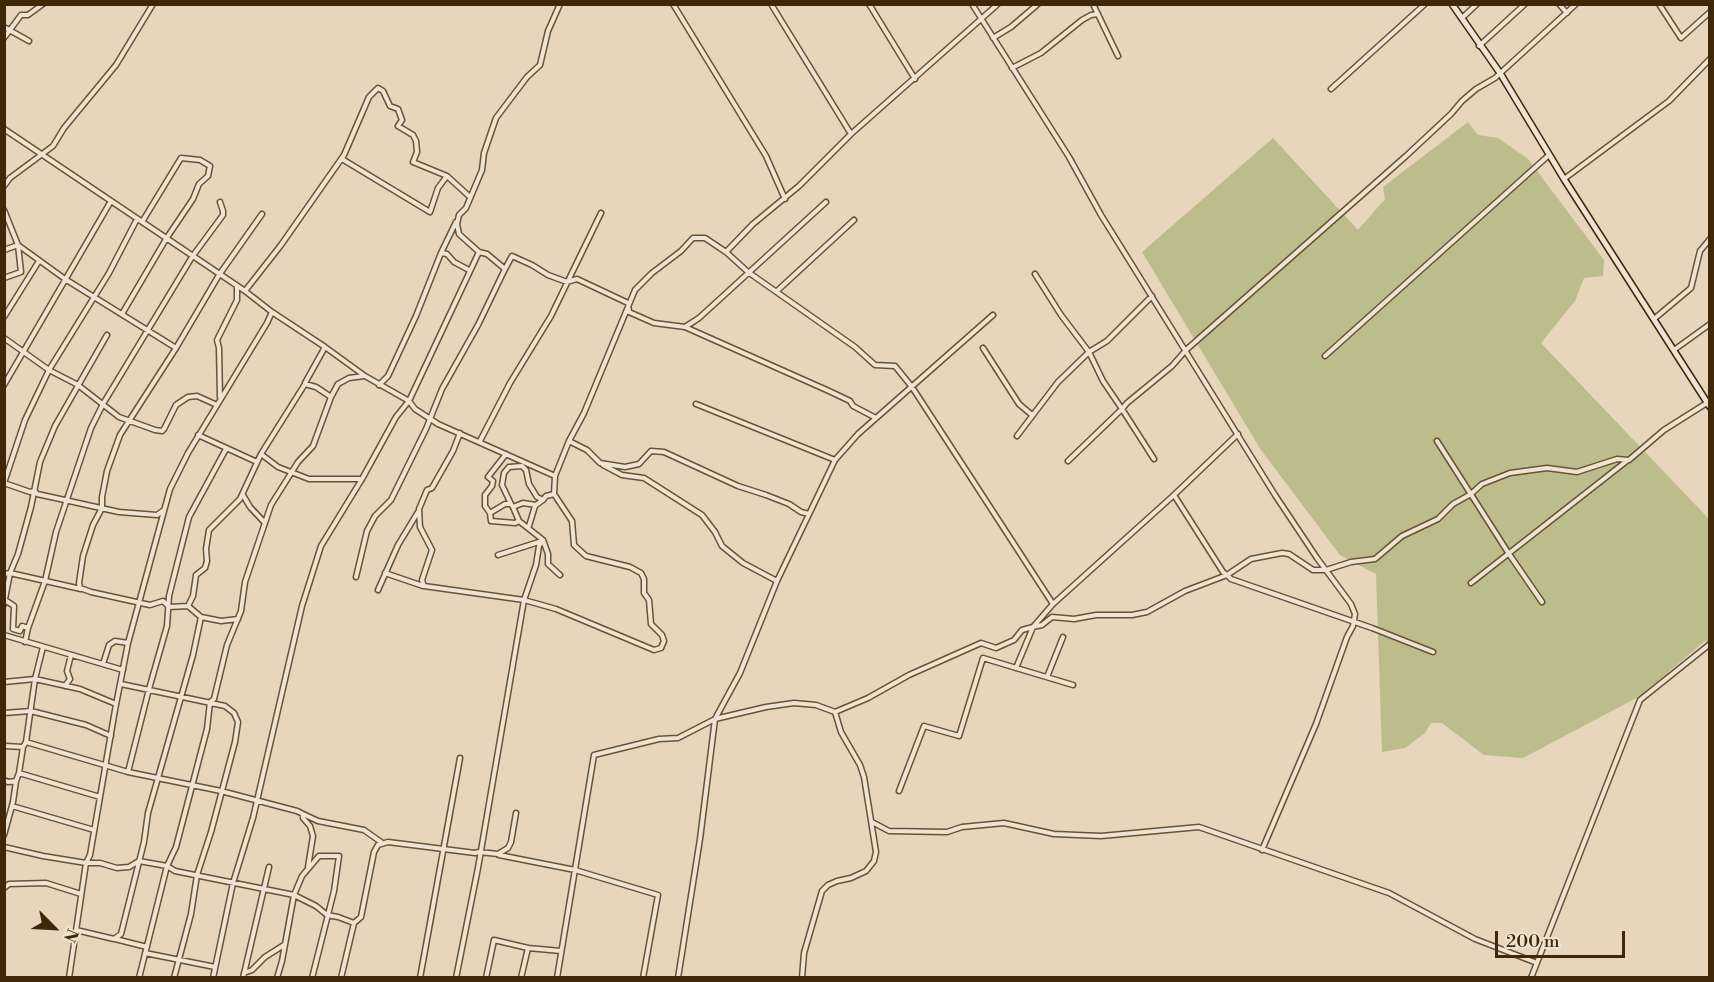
<!DOCTYPE html>
<style>
body{margin:0}
#map{position:relative;width:1714px;height:982px;overflow:hidden;background:#e7d5bc;font-family:"Libre Bodoni",serif}
canvas{display:block}
.frame{position:absolute;inset:0;border:6px solid #3e2807;pointer-events:none}
.north{position:absolute;left:24px;top:898px;width:60px;height:60px;-webkit-text-stroke:4px #efe4d3;paint-order:stroke;rotate:114deg;font-size:16px;font-weight:700;line-height:24px;text-align:center;color:#3e2807}
.north::after{content:'';display:block;margin:auto;width:21px;height:27px;background:#3e2807;clip-path:polygon(50% 0,100% 100%,50% 72%,0 100%)}
.scale{position:absolute;left:1495px;top:931px;width:130px;height:27px;box-sizing:border-box;border:3px solid #3e2807;border-top:0;padding-left:8px;font-size:18px;line-height:21px;white-space:nowrap;color:#3e2807;-webkit-text-stroke:4px #efe4d3;paint-order:stroke}
</style>
<div id="map">
<canvas width="1714" height="982"></canvas>
<div class="frame"></div>
<div class="north">N</div>
<div class="scale">200 m</div>
</div>
<script>
const ctx = document.querySelector('canvas').getContext('2d');
ctx.lineJoin = 'round';
function paint(path, color) { ctx.fillStyle = color; ctx.fill(path, 'evenodd'); }
const shape = rows => new Path2D(rows.map(r => 'M' + r).join(''));
function strokePath(path, color, width, dash) { ctx.strokeStyle = color; ctx.lineWidth = width; ctx.lineCap = dash ? 'butt' : 'round'; ctx.setLineDash(dash || []); ctx.stroke(path); }
paint(shape([
 [1468,122,1478,135,1498,138,1528,159,1604,260,1603,276,1584,278,1575,301,1541,343,1709,519,1709,646,1705,641,1640,696,1523,758,1484,755,1442,723,1431,723,1425,733,1405,748,1382,752,1376,574,1340,555,1261,450,1142,252,1273,138,1358,230,1385,199,1383,187]
]), '#bcbc8d');
const street = shape([
 [673,4,766,156,785,199],
 [771,4,851,134],
 [869,4,915,79],
 [972,4,1069,157,1101,215,1275,495,1317,558,1351,604,1355,614,1353,626,1347,637,1316,724,1262,850],
 [1093,4,1118,56],
 [1559,4,1567,13],
 [1659,4,1681,38,1710,12],
 [1462,18,1477,4],
 [4,27,29,41],
 [4,38,21,15,28,15,43,4],
 [993,38,1011,27,1038,4],
 [1479,46,1525,4],
 [1012,68,1041,53,1082,20,1091,15,1098,14],
 [1331,89,1425,4],
 [4,129,245,291,272,312,325,347,365,376,409,401,415,409,438,424,555,476,569,441,587,450,600,463,625,467,639,464,651,451,664,452,738,486,766,495,789,504,801,512,809,514],
 [342,159,430,212,438,188,447,176],
 [1564,179,1669,101,1710,59],
 [4,186,10,178,53,146,64,128,116,65,153,4],
 [4,210,18,245,65,279,176,348],
 [262,214,219,275,176,348,120,435,107,471,102,497,102,508,93,525,83,556,79,583,80,588,91,592,150,605,163,601,169,607,188,606,193,596,196,575,205,568,207,561,206,549,209,530,240,499,261,454,305,384,316,387,331,397],
 [137,219,109,273,49,370,25,420,4,483,30,492,35,491,37,494,51,497,119,512,157,515,164,510],
 [456,222,441,253,447,254,454,262,469,270],
 [4,250,18,245,21,272,4,278],
 [479,252,459,234,457,224,459,215,466,208,482,170,484,153,496,118,527,77,540,65,548,31,560,4],
 [726,252,753,224,799,186,851,134,998,4],
 [1035,274,1061,315,1089,352,1103,381,1122,409,1068,461],
 [245,291,281,245,344,155,369,97,378,88,383,91,390,106,398,109,402,120,398,126,413,135,416,141,417,152,413,162,447,176,470,197],
 [777,291,854,220],
 [122,314,166,239,193,199,199,184,208,176,210,166,200,160,181,158,142,222],
 [4,317,39,261],
 [1654,319,1691,288,1700,251,1710,239],
 [685,327,699,318,826,202],
 [4,338,49,370,78,385,119,417,155,430,162,431,164,429,176,405,188,397,197,396,217,405],
 [983,348,1019,404,1032,415],
 [1674,350,1710,324],
 [1325,356,1549,155],
 [305,383,325,347],
 [4,385,111,201],
 [379,385,388,376,416,316,441,253],
 [220,397,219,348,217,340,237,300,237,287],
 [696,404,835,460],
 [460,433,453,451,432,488,427,490,419,509,420,527,432,550,422,580,424,586,524,600,556,609,654,650,661,648,664,641,662,635,651,624,649,600,644,593,644,579,641,573,630,567,586,556,574,545,572,521,554,494,555,476],
 [198,435,257,462],
 [1017,436,1058,382,1089,352,1107,341,1152,296],
 [480,441,510,383,551,316,601,213],
 [569,441,584,413,635,290,652,273,681,251,693,238,705,238,726,252,748,272,855,347,875,365,895,366,912,387,1053,604,1174,495,1238,434],
 [1437,441,1509,554,1542,602],
 [261,454,278,467,309,479,362,479],
 [506,454,488,477,493,481,492,486,485,495,485,506,490,513,491,521,515,523,519,521],
 [1154,459,1122,409,1127,403,1172,366,1186,350,1406,156,1451,114,1462,101,1476,89,1495,78,1576,4],
 [603,465,622,475,644,478,702,515,715,532,722,546,743,563,777,581],
 [243,495,250,507,265,523],
 [1174,495,1223,572,1227,575,1251,559,1282,553,1289,554,1313,570,1326,570,1351,562,1375,559,1402,536,1438,519,1453,504,1471,494,1482,484,1510,473,1547,468,1577,472,1617,459,1629,460,1664,430,1710,401],
 [543,500,546,496,554,494],
 [513,507,519,521,543,540,548,554,548,564,560,575],
 [490,513,505,504,511,504,513,507,523,503,536,505,543,500,537,497,529,484,526,470,522,466,509,467,504,473,502,485,511,504],
 [529,526,535,506],
 [498,555,542,541],
 [385,573,423,586],
 [4,574,10,573,81,589],
 [356,577,367,531,375,516,391,500,426,429,442,389,478,325,505,269],
 [1471,583,1628,460],
 [378,590,398,545,418,512],
 [5,600,14,606,13,629,20,631,22,626,28,628],
 [4,604,10,573,18,554,31,507,40,462,55,426,107,335],
 [188,606,201,617,221,621,238,619],
 [4,635,123,670],
 [25,642,28,628,45,581,56,532,91,428,103,404,192,257,223,215,223,211,220,202],
 [103,664,109,645,115,641,128,643],
 [1016,668,1033,627,1042,625,1052,617,1074,619,1096,615,1132,615,1147,612,1185,591,1227,575,1231,579,1372,628,1433,652],
 [1047,677,1063,637],
 [4,682,35,679,80,689,116,704],
 [121,684,225,706,234,713,238,722,235,742,211,832,197,875,191,914,174,978],
 [65,686,70,679,67,671,71,655],
 [4,713,31,711,86,725,111,736],
 [26,742,128,772,149,689,167,626,169,596,189,517,226,449],
 [4,746,23,747],
 [128,772,221,791,297,811,303,814,303,818,310,826,313,836,308,867],
 [19,773,100,797],
 [4,780,8,782,16,781],
 [899,791,924,726,959,736,983,658,1073,685],
 [12,806,94,830],
 [303,814,318,821,364,830,381,842],
 [872,822,889,831,947,832,962,827,1004,823,1054,834,1101,836,1199,827,1389,893,1475,939,1537,963],
 [4,835,13,802,16,781,19,773,23,747,26,742,35,679,43,647],
 [4,847,43,856,86,863,100,863,117,868,129,867,139,861,167,866,176,847,207,729,210,702,214,699,227,645,241,611,245,582,271,505,298,462,313,446,331,397,338,384,349,378,364,376],
 [499,855,575,870,658,895,643,978],
 [4,888,9,884,46,883,81,894],
 [76,930,114,939,121,934,144,842,148,813,193,655,201,617],
 [115,939,147,947],
 [145,953,215,967],
 [244,973,252,970,265,957,284,945],
 [69,978,86,863,90,855,115,710,128,643,170,489,188,453,267,323,272,312],
 [139,978,167,866,175,871,294,895,316,906,327,915,338,917,354,923,361,917,374,852,378,845,388,842,475,853,479,852,498,854,508,848,511,842,516,813],
 [213,978,233,883,253,818,302,606,321,546,362,479,396,417,409,401,479,252,487,254,505,269,512,256,532,265,548,275,567,282,577,279,628,303,629,312,654,323,685,327,829,391,850,401,853,406,876,418],
 [243,978,269,867],
 [277,978,282,961,294,895,302,876,319,856,339,856,334,891,312,978],
 [341,978,354,923],
 [420,978,460,758],
 [456,978,478,868,524,600,536,565,539,546,543,540],
 [486,978,494,940,528,948],
 [521,978,528,948,561,951],
 [557,978,594,755,659,739,678,738,715,719,766,707,794,703,816,705,835,712,868,698,909,675,981,643,996,648,1014,640,1022,630,1033,627,1053,604],
 [678,978,700,839,715,719,740,673,777,581,835,460,858,434,993,315],
 [802,978,804,953,822,891,828,885,837,881,851,878,866,871,874,861,876,852,864,777,860,765,841,732,835,712],
 [1531,978,1640,700,1710,644]
]);
const secondary = shape([
 [1452,4,1500,73,1564,179,1710,407]
]);
strokePath(street, '#685334', 7);
strokePath(secondary, '#3e2807', 8);
strokePath(street, '#efe4d3', 4);
strokePath(secondary, '#efe4d3', 5);
</script>
